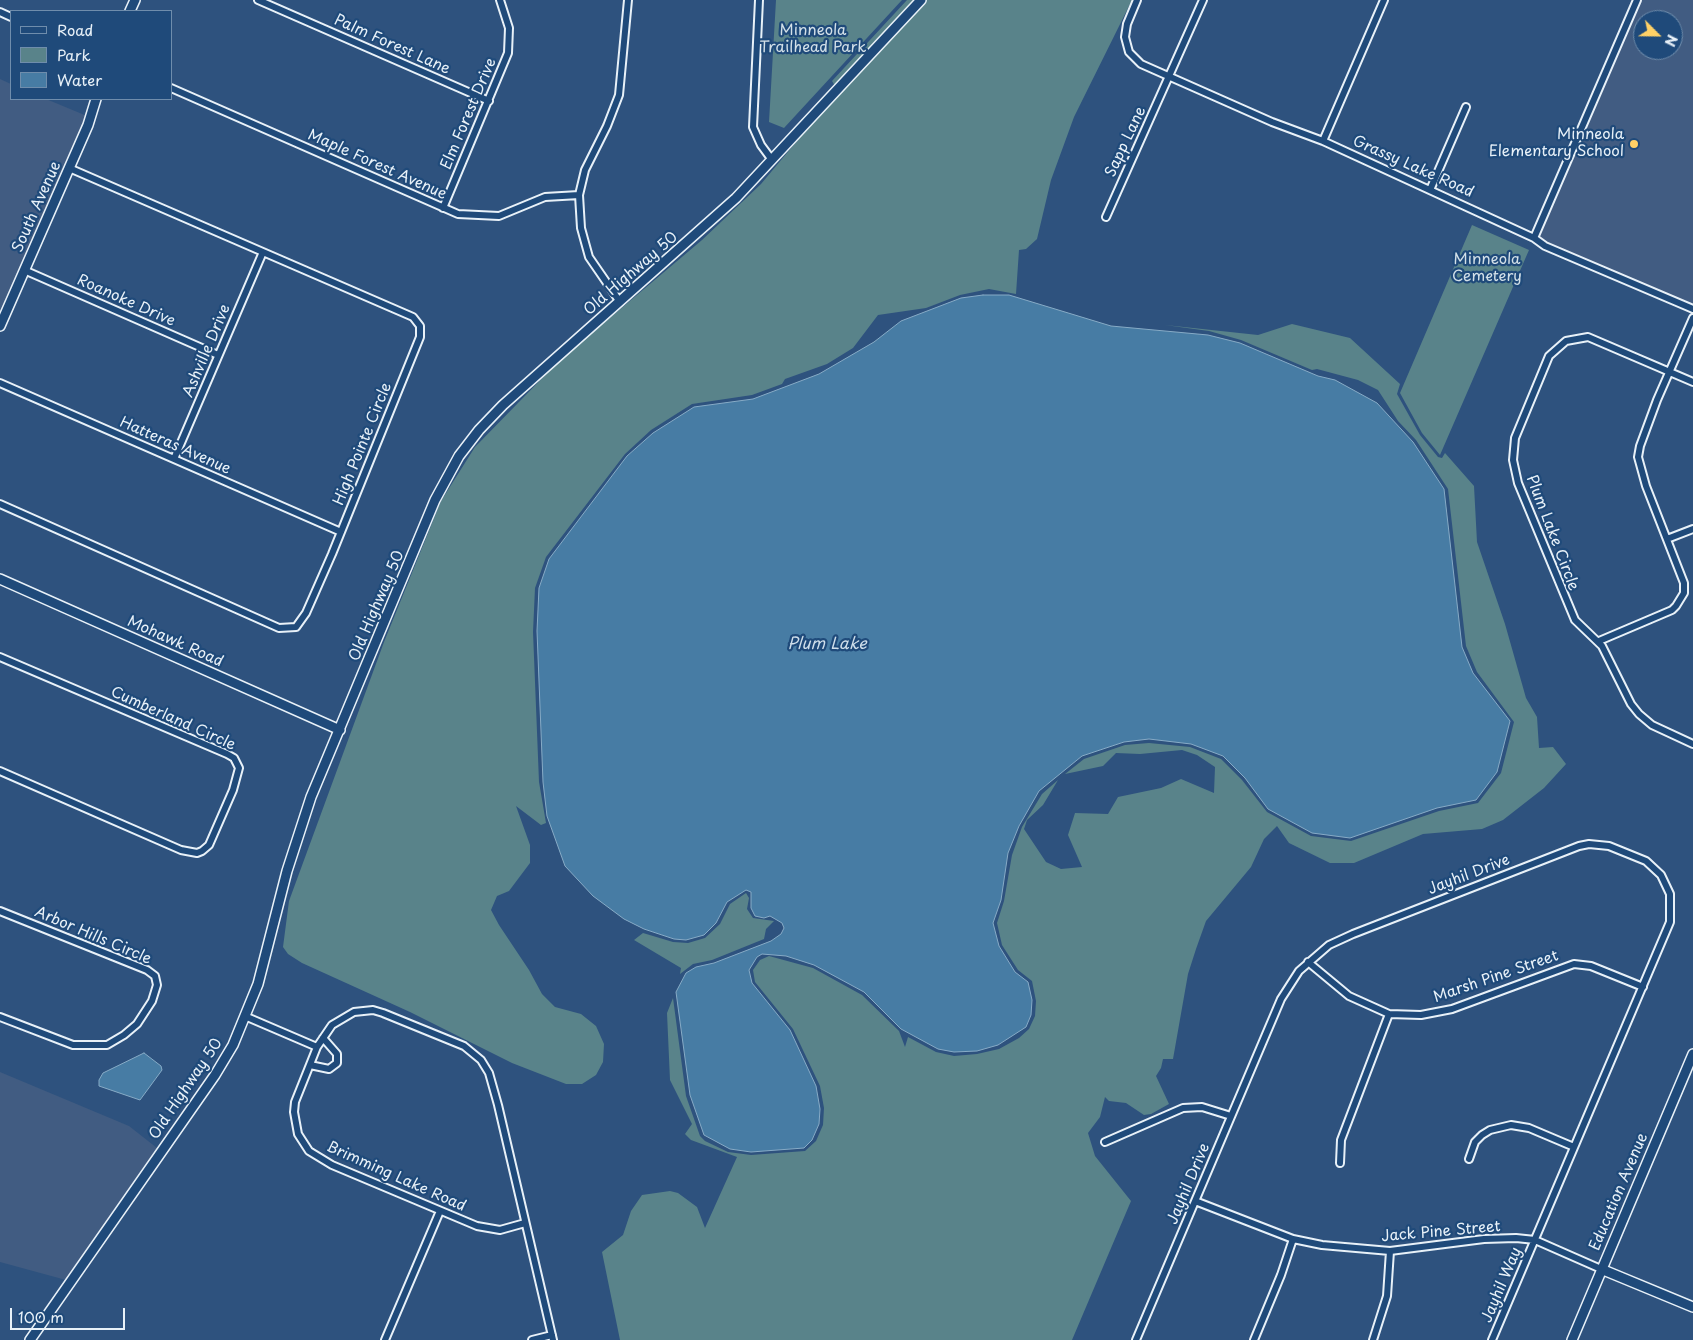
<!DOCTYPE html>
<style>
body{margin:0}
#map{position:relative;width:1693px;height:1340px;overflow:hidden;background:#2e527e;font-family:"Playpen Sans",sans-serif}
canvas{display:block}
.legend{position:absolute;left:10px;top:10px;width:162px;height:90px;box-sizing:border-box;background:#1f4a7a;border:1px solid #6f8dac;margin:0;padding:6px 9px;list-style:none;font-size:15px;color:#e8f1f8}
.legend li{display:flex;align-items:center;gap:10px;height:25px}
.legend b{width:25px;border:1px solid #6f8dac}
.north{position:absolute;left:1633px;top:10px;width:50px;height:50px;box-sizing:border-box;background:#1f4a7a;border:1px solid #6f8dac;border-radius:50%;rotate:113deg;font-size:14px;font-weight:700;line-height:20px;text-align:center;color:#e8f1f8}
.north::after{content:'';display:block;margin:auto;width:18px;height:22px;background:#ffd166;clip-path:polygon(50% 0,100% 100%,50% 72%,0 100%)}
.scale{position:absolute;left:10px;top:1308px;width:115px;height:22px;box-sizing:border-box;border:2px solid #e8f1f8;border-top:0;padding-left:6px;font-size:15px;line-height:18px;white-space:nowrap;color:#e8f1f8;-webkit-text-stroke:4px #1f4a7a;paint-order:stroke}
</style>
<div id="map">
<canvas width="1693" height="1340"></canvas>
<ul class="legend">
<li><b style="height:6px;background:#1f4a7a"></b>Road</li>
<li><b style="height:14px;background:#59838a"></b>Park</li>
<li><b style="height:14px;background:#477ca4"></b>Water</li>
</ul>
<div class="north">N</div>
<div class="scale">100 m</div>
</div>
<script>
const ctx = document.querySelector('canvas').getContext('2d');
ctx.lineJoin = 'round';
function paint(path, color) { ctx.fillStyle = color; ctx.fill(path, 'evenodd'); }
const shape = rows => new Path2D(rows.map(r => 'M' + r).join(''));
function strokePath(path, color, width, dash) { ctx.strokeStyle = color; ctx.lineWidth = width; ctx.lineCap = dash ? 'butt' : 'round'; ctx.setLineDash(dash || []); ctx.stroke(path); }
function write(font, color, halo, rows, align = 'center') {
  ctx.font = font + ' "Playpen Sans",sans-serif'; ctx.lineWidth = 4.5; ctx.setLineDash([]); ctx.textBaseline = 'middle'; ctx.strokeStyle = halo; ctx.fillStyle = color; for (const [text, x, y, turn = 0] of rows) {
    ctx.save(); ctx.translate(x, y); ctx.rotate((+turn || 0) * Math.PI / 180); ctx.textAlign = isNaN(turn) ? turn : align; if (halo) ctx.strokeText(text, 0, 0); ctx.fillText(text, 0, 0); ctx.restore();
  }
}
paint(shape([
 [1637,0,1693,0,1693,309,1534,238],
 [1643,20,1673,20,1673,50,1643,50],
 [0,79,11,84,11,99,46,99,87,116,0,315],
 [0,1072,129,1126,157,1148,66,1280,0,1262]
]), '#415c82');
paint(shape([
 [776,0,902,0,784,128,769,122],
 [907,0,915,0,835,86,832,81],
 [927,0,1132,0,1074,117,1051,180,1037,239,1026,249,1019,250,1016,294,989,289,960,295,926,308,878,315,853,348,827,364,785,379,782,384,752,395,692,404,651,430,625,454,546,557,535,588,533,632,539,782,546,823,541,825,516,806,530,845,530,863,509,891,497,896,491,910,499,925,529,970,542,994,555,1007,581,1014,596,1026,604,1044,603,1062,596,1075,582,1084,566,1084,512,1063,410,1012,302,963,288,954,283,947,289,901,384,642,441,501,475,447,560,360,702,240,761,184,812,123],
 [1472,225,1529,250,1440,455,1422,433,1400,393],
 [1292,324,1350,338,1400,384,1397,394,1420,435,1438,457,1442,458,1445,453,1474,486,1477,542,1505,624,1526,698,1537,717,1539,748,1553,747,1566,764,1544,788,1503,820,1482,829,1423,834,1354,863,1330,863,1289,843,1277,826,1264,839,1251,867,1206,921,1196,949,1188,974,1173,1059,1163,1059,1161,1068,1156,1076,1169,1104,1151,1114,1144,1115,1126,1103,1109,1101,1105,1097,1100,1117,1088,1133,1095,1156,1131,1201,1072,1340,620,1340,602,1252,623,1235,631,1211,642,1195,670,1191,678,1193,697,1207,705,1228,737,1157,691,1140,685,1134,692,1124,670,1080,667,1013,673,998,686,1096,700,1136,705,1141,728,1152,751,1155,805,1151,816,1141,823,1125,824,1108,820,1086,793,1029,755,982,753,970,760,960,769,956,813,968,862,995,899,1031,905,1047,908,1037,936,1052,954,1056,977,1054,999,1049,1019,1038,1029,1029,1035,1016,1036,1001,1032,981,1018,970,1002,945,997,923,1004,901,1012,855,1022,827,1042,794,1058,780,1043,805,1027,820,1024,829,1046,862,1061,869,1082,867,1068,835,1075,813,1108,814,1118,797,1161,788,1181,779,1214,793,1215,767,1197,755,1182,750,1140,754,1116,753,1103,766,1065,774,1084,759,1125,745,1149,743,1190,747,1221,759,1242,780,1267,812,1311,836,1351,841,1439,811,1478,803,1501,773,1514,722,1477,672,1466,646,1448,489,1416,440,1398,421,1378,390,1358,380,1317,369,1312,370,1241,340,1209,331,1165,325,1258,335],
 [746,893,749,898,747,909,753,918,774,921,766,929,764,939,712,960,693,964,680,974,681,968,634,940,643,933,673,942,688,943,705,938,720,924,730,904]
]), '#59838a');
const water = shape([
 [983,295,1009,295,1111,326,1208,335,1240,343,1318,376,1335,380,1377,403,1413,442,1444,489,1462,647,1473,673,1510,721,1497,772,1476,800,1437,808,1350,838,1312,833,1268,809,1245,778,1223,756,1191,744,1149,739,1124,742,1082,756,1039,791,1019,826,1008,853,1001,900,993,923,999,946,1015,972,1028,982,1032,1000,1031,1015,1026,1027,998,1045,977,1051,954,1052,938,1049,901,1029,864,992,814,965,786,956,762,954,757,957,749,970,752,983,790,1030,816,1086,820,1109,819,1124,812,1140,804,1148,751,1152,730,1149,704,1135,690,1095,676,992,686,973,696,967,714,963,771,941,781,934,784,928,782,923,770,916,764,918,755,916,751,908,751,892,746,890,727,902,716,923,704,935,686,940,674,939,644,929,624,919,593,896,565,866,547,816,543,782,537,631,539,588,549,559,627,456,653,433,694,407,753,399,819,374,874,342,901,321,961,298,983,295],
 [144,1053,161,1066,162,1070,140,1100,99,1086,99,1080,103,1073,144,1053]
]);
paint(water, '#477ca4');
strokePath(water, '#87abc6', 1);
const street = shape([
 [258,0,489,101],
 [759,0,753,127,761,145,772,160],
 [1137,0,1127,24,1125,37,1129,52,1141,64,1272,122,1323,141,1534,238,1545,246,1693,309],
 [0,12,11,17],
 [171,88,458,214,499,216,545,197,579,195],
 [1323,141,1384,0],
 [1430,190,1466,107],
 [443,208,508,53,509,28,500,0],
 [1106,217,1203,0],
 [1534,238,1637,0],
 [24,270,218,355],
 [620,302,589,257,581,228,579,195,585,170,607,126,619,95,628,0],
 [1693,382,1588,337,1566,341,1549,356,1515,438,1513,460,1518,483,1575,620,1602,646,1631,704,1639,714,1652,725,1693,744],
 [0,383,341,532],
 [174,459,263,252],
 [0,504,279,628,296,627,306,613,332,554,420,337,420,326,413,317,69,168],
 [1667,539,1693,529],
 [1599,641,1672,610,1676,606,1684,593,1684,583,1646,486,1638,457,1640,446,1657,400,1693,318],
 [0,657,227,754,234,758,239,768,233,790,209,845,202,851,197,853,181,850,0,771],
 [0,911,147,970,155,976,157,985,152,1001,137,1024,124,1035,107,1045,73,1045,0,1017],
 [1308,962,1349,996,1389,1014,1421,1015,1452,1009,1574,964,1591,966,1643,987],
 [247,1017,317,1047],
 [310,1065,329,1069,337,1063,337,1054,323,1038],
 [1105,1142,1183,1108,1202,1107,1231,1116],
 [1469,1159,1475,1142,1482,1135,1490,1130,1511,1125,1529,1128,1574,1147],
 [1340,1163,1341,1140,1389,1014],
 [1195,1201,1293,1239,1322,1245,1390,1251,1484,1239,1516,1238,1535,1240,1601,1269],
 [525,1223,500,1230,477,1226,332,1165,309,1151,298,1134,294,1112,295,1102,317,1047,332,1025,354,1012,373,1010,383,1013,464,1046,481,1060,489,1073,498,1105,553,1340],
 [385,1340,440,1211],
 [532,1340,552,1335],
 [1136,1340,1281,999,1299,971,1329,945,1353,934,1579,846,1589,844,1609,846,1646,861,1661,875,1670,894,1670,922,1492,1340],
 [1254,1340,1281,1275,1293,1239],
 [1373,1340,1387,1296,1390,1251]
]);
const secondary = shape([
 [130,11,135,0],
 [0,326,88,125,96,99],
 [0,579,340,730],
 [1601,1269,1693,1307],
 [30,1340,215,1075,233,1045,258,984,287,871,311,797,435,500,459,456,479,430,503,405,736,198,921,0],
 [1572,1340,1693,1054]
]);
strokePath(street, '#e8f1f8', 10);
strokePath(secondary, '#e8f1f8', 12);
strokePath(street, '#1f4a7a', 6);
strokePath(secondary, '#1f4a7a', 9);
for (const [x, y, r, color] of [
 [1634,144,5,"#ffd166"]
]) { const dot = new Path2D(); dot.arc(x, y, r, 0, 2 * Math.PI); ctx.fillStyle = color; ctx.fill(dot); strokePath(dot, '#1f4a7a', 2); }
write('15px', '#d3e0e8', '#1f4a7a', [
 ["Minneola",813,31],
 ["Trailhead Park",813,48],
 ["Minneola",1487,260],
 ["Cemetery",1487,277]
]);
write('15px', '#e8f1f8', '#1f4a7a', [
 ["Palm Forest Lane",392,45,24],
 ["Elm Forest Drive",469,114,-67],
 ["Sapp Lane",1126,142,-65],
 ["Maple Forest Avenue",377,165,24],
 ["Grassy Lake Road",1413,167,24],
 ["South Avenue",37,207,-66],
 ["Old Highway 50",631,274,-41],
 ["Roanoke Drive",126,301,24],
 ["Ashville Drive",207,351,-67],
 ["High Pointe Circle",363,444,-68],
 ["Hatteras Avenue",175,446,24],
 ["Plum Lake Circle",1552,533,69],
 ["Old Highway 50",377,606,-67],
 ["Mohawk Road",175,642,24],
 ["Cumberland Circle",173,719,24],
 ["Jayhil Drive",1469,875,-21],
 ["Arbor Hills Circle",93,936,23],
 ["Marsh Pine Street",1496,977,-19],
 ["Old Highway 50",186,1089,-56],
 ["Brimming Lake Road",396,1177,24],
 ["Jayhil Drive",1189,1184,-67],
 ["Education Avenue",1619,1192,-67],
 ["Jack Pine Street",1441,1232,-5],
 ["Jayhil Way",1502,1285,-67]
]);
write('15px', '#e8f1f8', '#1f4a7a', [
 ["Minneola",1624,135],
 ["Elementary School",1624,152]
], 'right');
write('italic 16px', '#d0dfeb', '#1f4a7a', [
 ["Plum Lake",827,645]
]);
</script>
